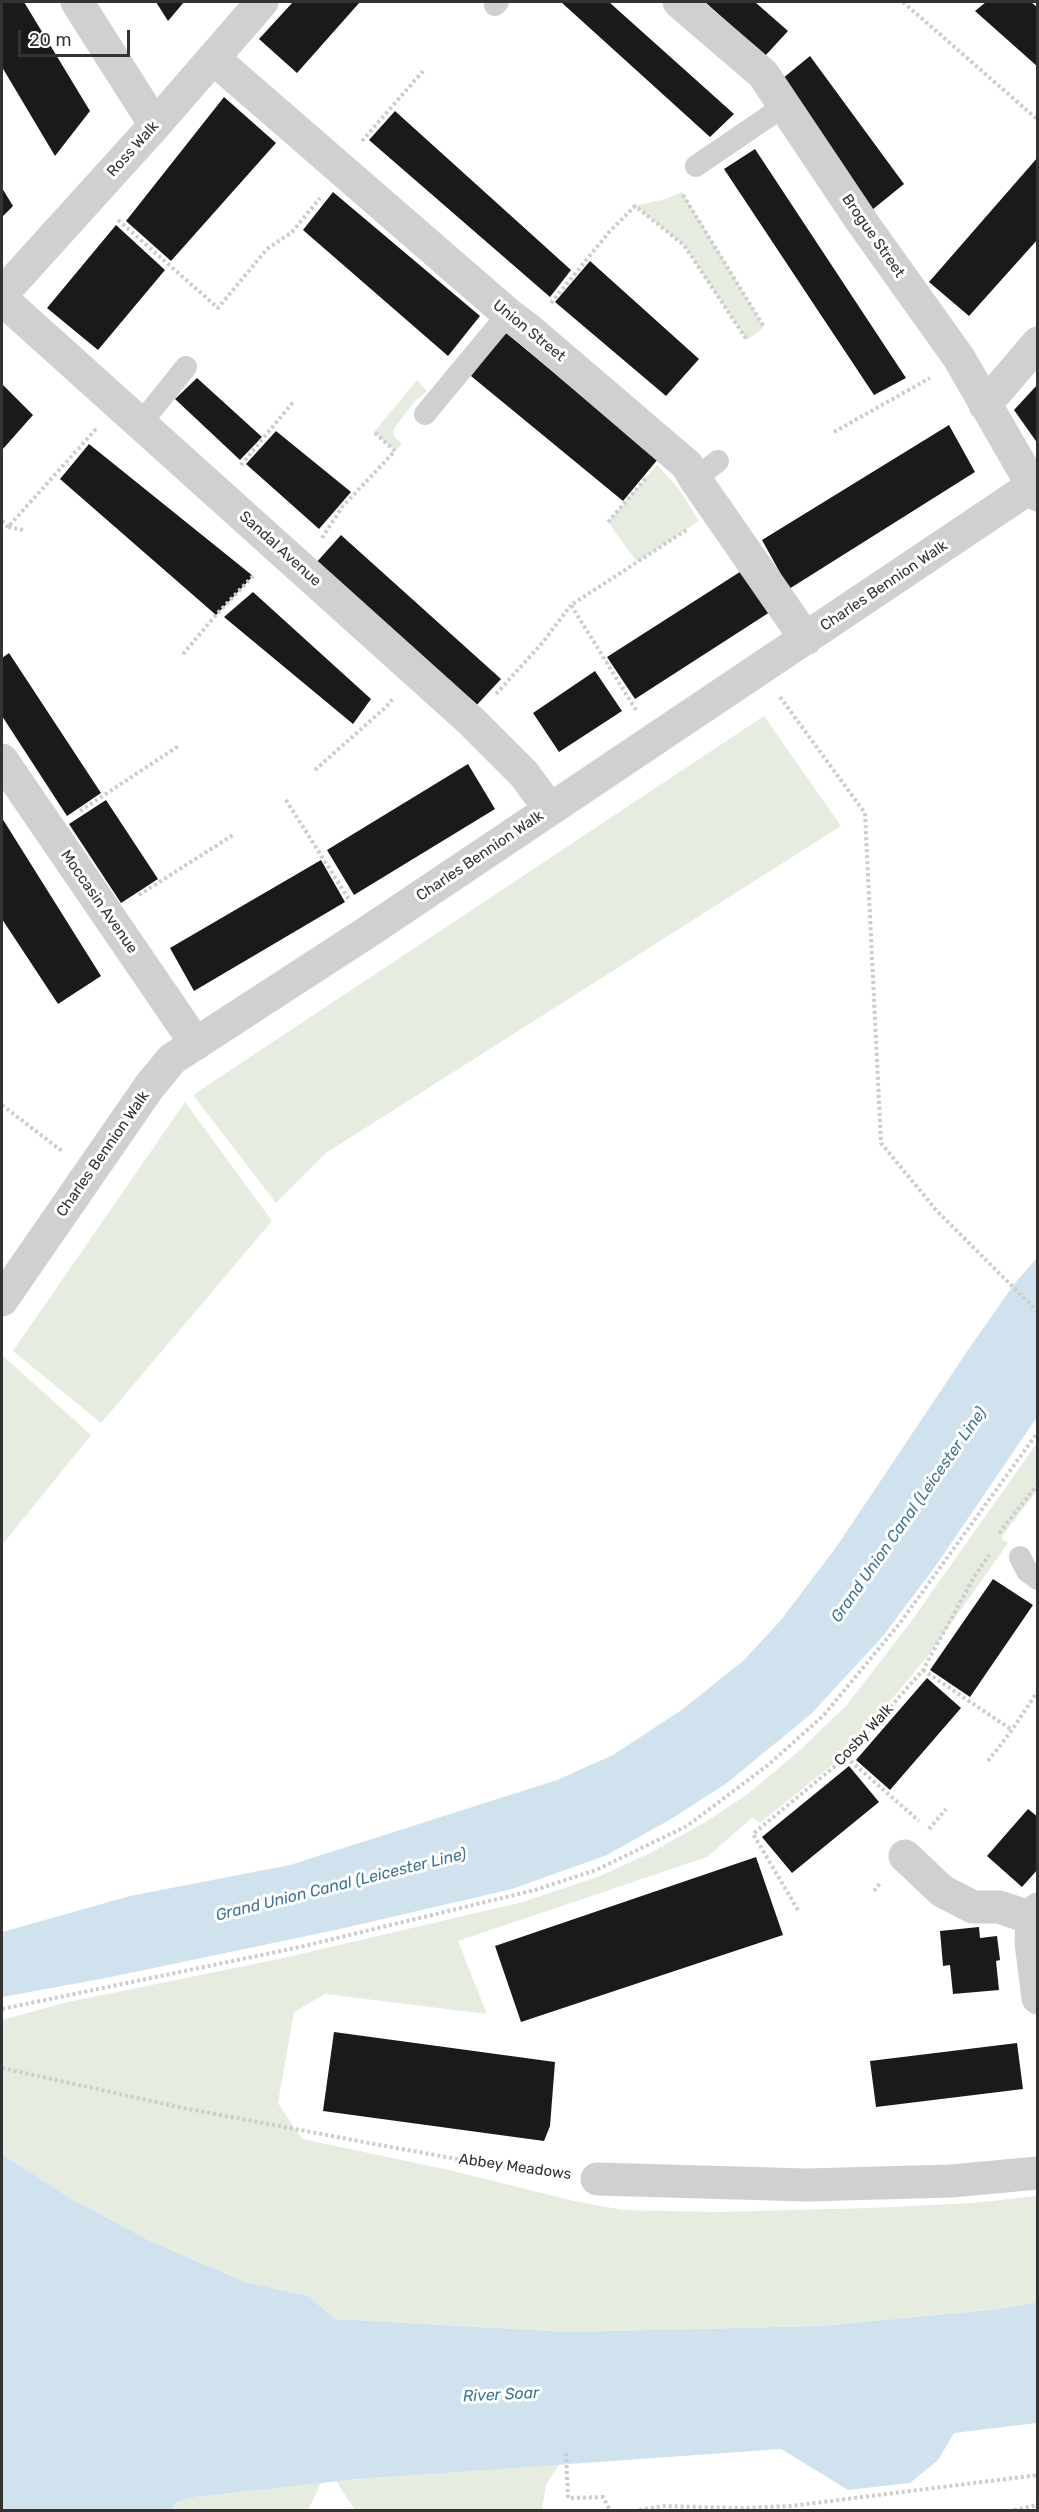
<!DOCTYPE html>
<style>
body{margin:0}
#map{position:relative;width:1039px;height:2512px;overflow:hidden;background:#fff;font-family:Rubik,sans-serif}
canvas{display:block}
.frame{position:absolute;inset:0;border:3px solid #333;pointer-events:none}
.scale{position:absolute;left:18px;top:30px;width:112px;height:27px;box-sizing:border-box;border:3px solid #333;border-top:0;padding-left:8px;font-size:18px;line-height:21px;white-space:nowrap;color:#333;-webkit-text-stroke:4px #fff;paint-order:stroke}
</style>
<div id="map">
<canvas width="1039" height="2512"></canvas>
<div class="frame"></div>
<div class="scale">20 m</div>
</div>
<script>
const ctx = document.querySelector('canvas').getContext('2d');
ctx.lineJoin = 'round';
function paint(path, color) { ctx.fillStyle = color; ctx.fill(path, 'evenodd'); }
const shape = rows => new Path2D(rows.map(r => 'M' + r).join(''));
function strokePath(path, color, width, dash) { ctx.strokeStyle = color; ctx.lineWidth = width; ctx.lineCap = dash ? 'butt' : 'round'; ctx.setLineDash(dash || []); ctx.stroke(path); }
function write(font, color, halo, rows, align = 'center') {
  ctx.font = font + ' Rubik,sans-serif'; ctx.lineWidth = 6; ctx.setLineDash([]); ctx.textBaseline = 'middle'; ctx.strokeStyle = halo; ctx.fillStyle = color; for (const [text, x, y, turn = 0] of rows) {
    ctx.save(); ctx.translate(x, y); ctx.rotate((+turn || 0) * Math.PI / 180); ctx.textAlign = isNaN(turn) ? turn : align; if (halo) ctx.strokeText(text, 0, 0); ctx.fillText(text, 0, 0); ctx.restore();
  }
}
paint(shape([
 [682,192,764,327,747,340,684,245,635,206,665,199],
 [417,380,427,391,415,401,395,427,393,435,402,444,395,451,374,432],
 [657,465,678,488,699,521,637,562,608,522],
 [764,716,841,826,326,1153,276,1203,193,1095],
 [185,1102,272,1221,101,1423,13,1351],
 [3,1356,91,1435,2,1545,2,1358],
 [1037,1443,1037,1490,1001,1538,1008,1543,931,1652,848,1752,760,1823,753,1817,707,1857,458,1941,487,2014,325,1994,294,2012,278,2103,302,2139,449,2170,574,2201,623,2210,718,2212,870,2208,973,2203,1037,2196,1037,2302,999,2309,821,2326,569,2332,335,2319,308,2296,245,2282,150,2241,70,2198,2,2154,2,2020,68,2002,279,1959,523,1902,600,1876,652,1852,709,1820,749,1793,800,1750,846,1706,910,1623],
 [560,2463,546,2485,542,2510,355,2510,336,2481],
 [321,2483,308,2510,171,2510,177,2502,194,2497]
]), '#e6ecdf');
paint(shape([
 [1037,1258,1037,1417,937,1564,884,1635,812,1713,727,1783,671,1819,607,1855,512,1889,340,1929,106,1978,2,1997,2,1932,130,1896,290,1865,557,1780,613,1755,683,1709,744,1660,781,1620,837,1546,970,1347,1015,1283],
 [2,2154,70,2198,150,2241,245,2282,308,2296,335,2319,569,2332,821,2326,999,2309,1037,2302,1037,2423,954,2433,938,2460,910,2483,848,2490,781,2449,358,2479,194,2497,177,2502,171,2510,2,2510]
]), '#cfe2ee');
paint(shape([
 [2,2,24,2,90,111,55,156,2,67],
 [156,2,184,2,168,21],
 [293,2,360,2,297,73,259,39],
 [561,2,609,2,734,114,710,137],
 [705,2,755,2,788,31,765,56],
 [986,2,1031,2,1038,8,1038,67,975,11],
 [810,56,904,184,872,210,782,79],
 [224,97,276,143,171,261,126,221],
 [395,111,571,270,550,297,369,140],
 [755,149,906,378,874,395,724,169],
 [1038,157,1038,239,969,316,929,282],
 [2,188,13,206,2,217],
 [333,192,480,316,448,356,303,230],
 [116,225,165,270,98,350,47,308],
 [590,261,699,359,666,396,555,302],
 [505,332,658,459,623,501,471,376],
 [197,378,262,437,240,460,175,399],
 [2,384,33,415,2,450],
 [1038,384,1038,444,1014,410],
 [949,425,975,472,789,589,762,540],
 [276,431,351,492,319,529,246,464],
 [89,444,253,576,216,615,60,479],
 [341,535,501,679,474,708,315,564],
 [743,570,770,612,635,699,607,657],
 [253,592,371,699,353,724,224,617],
 [9,653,101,793,67,816,2,716,2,658],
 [595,671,622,711,559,752,533,713],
 [468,764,495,809,354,895,327,850],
 [106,800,158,879,121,903,69,824],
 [2,818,101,976,58,1004,2,919],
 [321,860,345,902,194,991,170,948],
 [993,1579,1033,1605,970,1697,930,1670],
 [927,1678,961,1708,890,1790,856,1760],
 [849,1766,879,1802,792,1873,762,1837],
 [1028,1809,1038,1817,1038,1869,1022,1887,987,1856],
 [756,1857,783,1935,521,2022,495,1946],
 [979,1927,980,1938,997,1936,1000,1960,996,1961,999,1990,953,1994,950,1965,943,1966,940,1931],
 [334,2032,555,2062,550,2126,544,2141,323,2111],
 [1017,2043,1023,2089,876,2107,870,2061]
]), '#1a1a1a');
strokePath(shape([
 [903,2,1038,120],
 [362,141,423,71],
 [683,195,764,327],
 [118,220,218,308,267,249,292,232,320,198],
 [551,303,610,231,635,206,684,245,747,340],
 [834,432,930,378],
 [241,465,294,401],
 [2,521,8,527],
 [608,522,647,477],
 [23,530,8,527,96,429],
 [322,538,342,507,395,451,374,432],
 [183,654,216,615,254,575],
 [496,694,543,642,571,605],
 [780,697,865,813,881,1143,936,1210,1038,1312],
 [636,710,571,605,688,529],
 [315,770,386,707,394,697],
 [286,800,350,901],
 [80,811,180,745],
 [139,895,233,835],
 [2,1105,63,1152],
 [999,1533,1038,1484],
 [923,1670,1012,1730],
 [846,1757,919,1821],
 [988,1761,1012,1730,1038,1691],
 [929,1829,946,1809],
 [874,1891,881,1882],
 [798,1910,753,1834,846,1757,923,1670,974,1577,989,1555],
 [2,2009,300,1947,535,1890,596,1870,687,1826,768,1765,824,1715,900,1623,1038,1432],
 [2,2068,183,2108,380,2145,485,2164,564,2174],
 [566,2453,568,2498,603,2497,610,2510],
 [639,2510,662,2506,743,2508,791,2506,1038,2475],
 [1014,2510,1038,2505]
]), '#cdcdcd', 4, [3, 3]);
strokePath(shape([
 [495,5,498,2],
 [696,166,784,106],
 [425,414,508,314],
 [141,423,186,367],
 [695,479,718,461],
 [1020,1557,1027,1571,1038,1579]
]), '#d0d0d0', 22);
strokePath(shape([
 [77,2,155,125],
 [679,2,763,74,862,222,959,358,1038,495],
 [213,58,508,314,528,329,687,465,695,479,806,639],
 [2,294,155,125,262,2],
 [2,299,471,721,524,774,549,808],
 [985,405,1038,343],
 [2,760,196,1044],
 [2,1300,149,1087,172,1059,369,931,1032,486],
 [905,1856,942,1891,973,1907,999,1907,1032,1918],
 [1038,1909,1032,1918,1031,1943,1038,1998],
 [597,2179,807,2185,951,2181,1038,2173]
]), '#d0d0d0', 33);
write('15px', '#333', '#fff', [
 ["Ross Walk",133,149,-48],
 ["Brogue Street",873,236,55],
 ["Union Street",529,331,39],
 ["Sandal Avenue",280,549,42],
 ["Charles Bennion Walk",884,586,-34],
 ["Charles Bennion Walk",480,856,-34],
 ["Moccasin Avenue",99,902,55],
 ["Charles Bennion Walk",103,1154,-55],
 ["Cosby Walk",864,1735,-47],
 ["Abbey Meadows",515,2167,8]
]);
write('italic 16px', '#3f7597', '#fff', [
 ["Grand Union Canal (Leicester Line)",909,1515,-55],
 ["Grand Union Canal (Leicester Line)",341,1885,-14],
 ["River Soar",501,2395,-3]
]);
</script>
